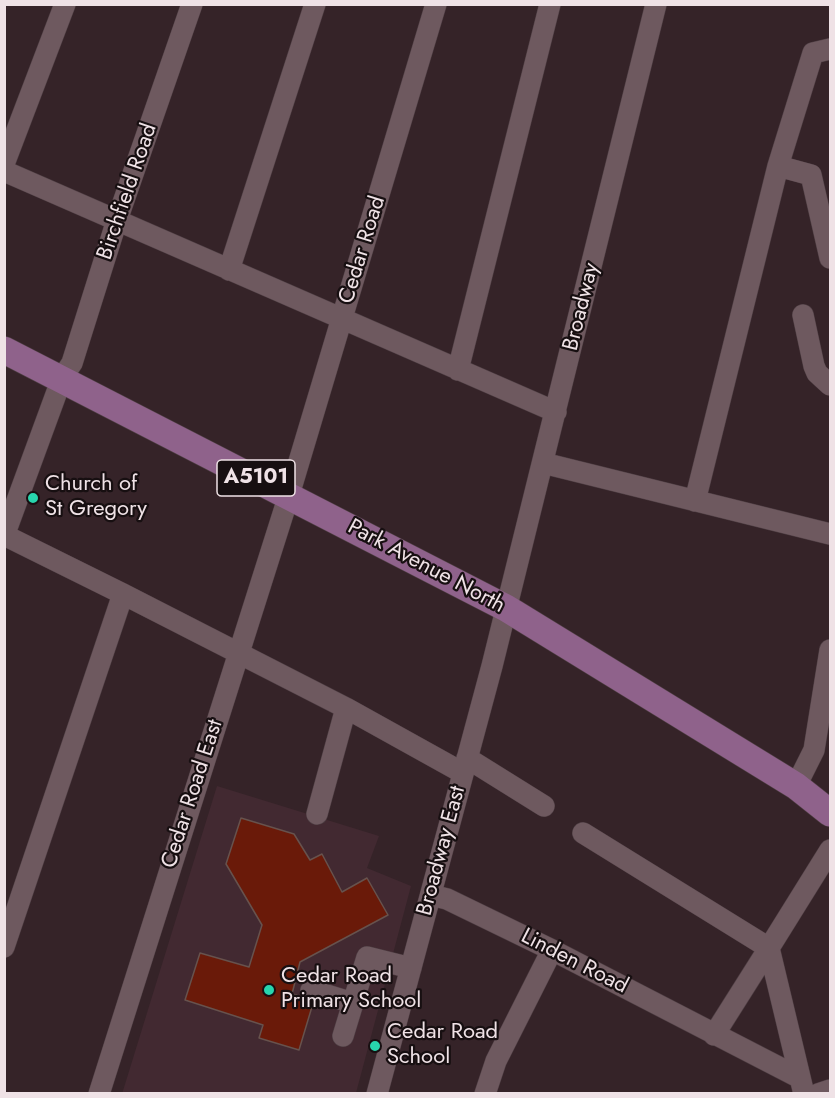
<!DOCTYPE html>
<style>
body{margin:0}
#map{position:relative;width:835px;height:1098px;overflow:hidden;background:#352328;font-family:Jost,sans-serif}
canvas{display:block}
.frame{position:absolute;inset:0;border:6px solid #efe2e6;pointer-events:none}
</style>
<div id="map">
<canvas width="835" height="1098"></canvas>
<div class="frame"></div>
</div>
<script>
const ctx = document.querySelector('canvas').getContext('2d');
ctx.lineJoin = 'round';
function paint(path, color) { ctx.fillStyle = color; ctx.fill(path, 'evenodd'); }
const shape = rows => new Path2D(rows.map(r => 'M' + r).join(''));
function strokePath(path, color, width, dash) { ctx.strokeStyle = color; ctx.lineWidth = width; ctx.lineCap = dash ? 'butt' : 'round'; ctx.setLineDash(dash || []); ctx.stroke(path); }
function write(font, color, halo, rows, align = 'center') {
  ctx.font = font + ' Jost,sans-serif'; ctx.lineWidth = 4.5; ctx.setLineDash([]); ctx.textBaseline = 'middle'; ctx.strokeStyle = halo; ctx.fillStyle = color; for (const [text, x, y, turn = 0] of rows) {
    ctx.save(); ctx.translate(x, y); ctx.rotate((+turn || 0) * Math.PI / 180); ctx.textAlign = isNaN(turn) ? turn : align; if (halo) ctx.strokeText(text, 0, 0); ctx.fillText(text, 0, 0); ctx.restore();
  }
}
paint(shape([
 [217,786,379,836,367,868,411,886,356,1093,122,1094]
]), '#422931');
const building = shape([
 [241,818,294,834,310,860,322,854,342,892,367,878,388,915,300,962,292,994,314,1000,299,1050,259,1038,263,1025,185,1000,200,953,249,967,262,925,226,864,241,818]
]);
paint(building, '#6a1a09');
strokePath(building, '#67524d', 1.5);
const minor = shape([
 [4,164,65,4],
 [778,166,811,175,830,258],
 [4,171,556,412],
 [229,270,315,4],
 [803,315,814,366,817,373,830,385],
 [458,370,550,4],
 [543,463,830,534],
 [695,501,778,166,813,53,830,49],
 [4,535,123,594,346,708,463,773],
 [4,536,62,378,72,363,117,220,192,4],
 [467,758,544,806],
 [796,786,814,750,830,650],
 [317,814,346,708],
 [583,833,769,948,714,1035],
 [431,895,447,899,552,950,800,1078],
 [4,947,123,594],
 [311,990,353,1003],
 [343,1036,367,957,411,968],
 [99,1094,289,495,436,4],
 [377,1094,492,666,656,4],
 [485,1094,496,1061,552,950],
 [804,1094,769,948,830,850],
 [818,1094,830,1090]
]);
const major = shape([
 [4,350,506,608,796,786,830,813]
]);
strokePath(minor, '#4f3f44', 22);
strokePath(major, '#4f3f44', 28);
strokePath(minor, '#6e595f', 21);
strokePath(major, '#8f628b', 27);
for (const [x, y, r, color] of [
 [33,498,6,"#28d5ad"],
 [269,990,6,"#28d5ad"],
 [375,1046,6,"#28d5ad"]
]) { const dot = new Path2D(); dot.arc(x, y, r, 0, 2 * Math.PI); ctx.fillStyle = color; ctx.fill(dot); strokePath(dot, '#170f11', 2); }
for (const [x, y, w] of [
 [256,478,78]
]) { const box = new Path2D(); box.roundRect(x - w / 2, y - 18, w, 36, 4.5); ctx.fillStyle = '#170f11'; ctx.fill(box); strokePath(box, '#efe2e6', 1.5); }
write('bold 21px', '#efe2e6', null, [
 ["A5101",256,478]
]);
write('22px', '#efe2e6', '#170f11', [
 ["Birchfield Road",128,192,-71],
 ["Cedar Road",363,250,-73],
 ["Broadway",582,307,-76],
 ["Park Avenue North",426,567,28],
 ["Cedar Road East",193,794,-72],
 ["Broadway East",442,851,-75],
 ["Linden Road",574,962,27]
]);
write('22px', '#efe2e6', '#170f11', [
 ["Church of",45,485],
 ["St Gregory",45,510],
 ["Cedar Road",281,977],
 ["Primary School",281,1002],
 ["Cedar Road",387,1033],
 ["School",387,1058]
], 'left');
</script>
